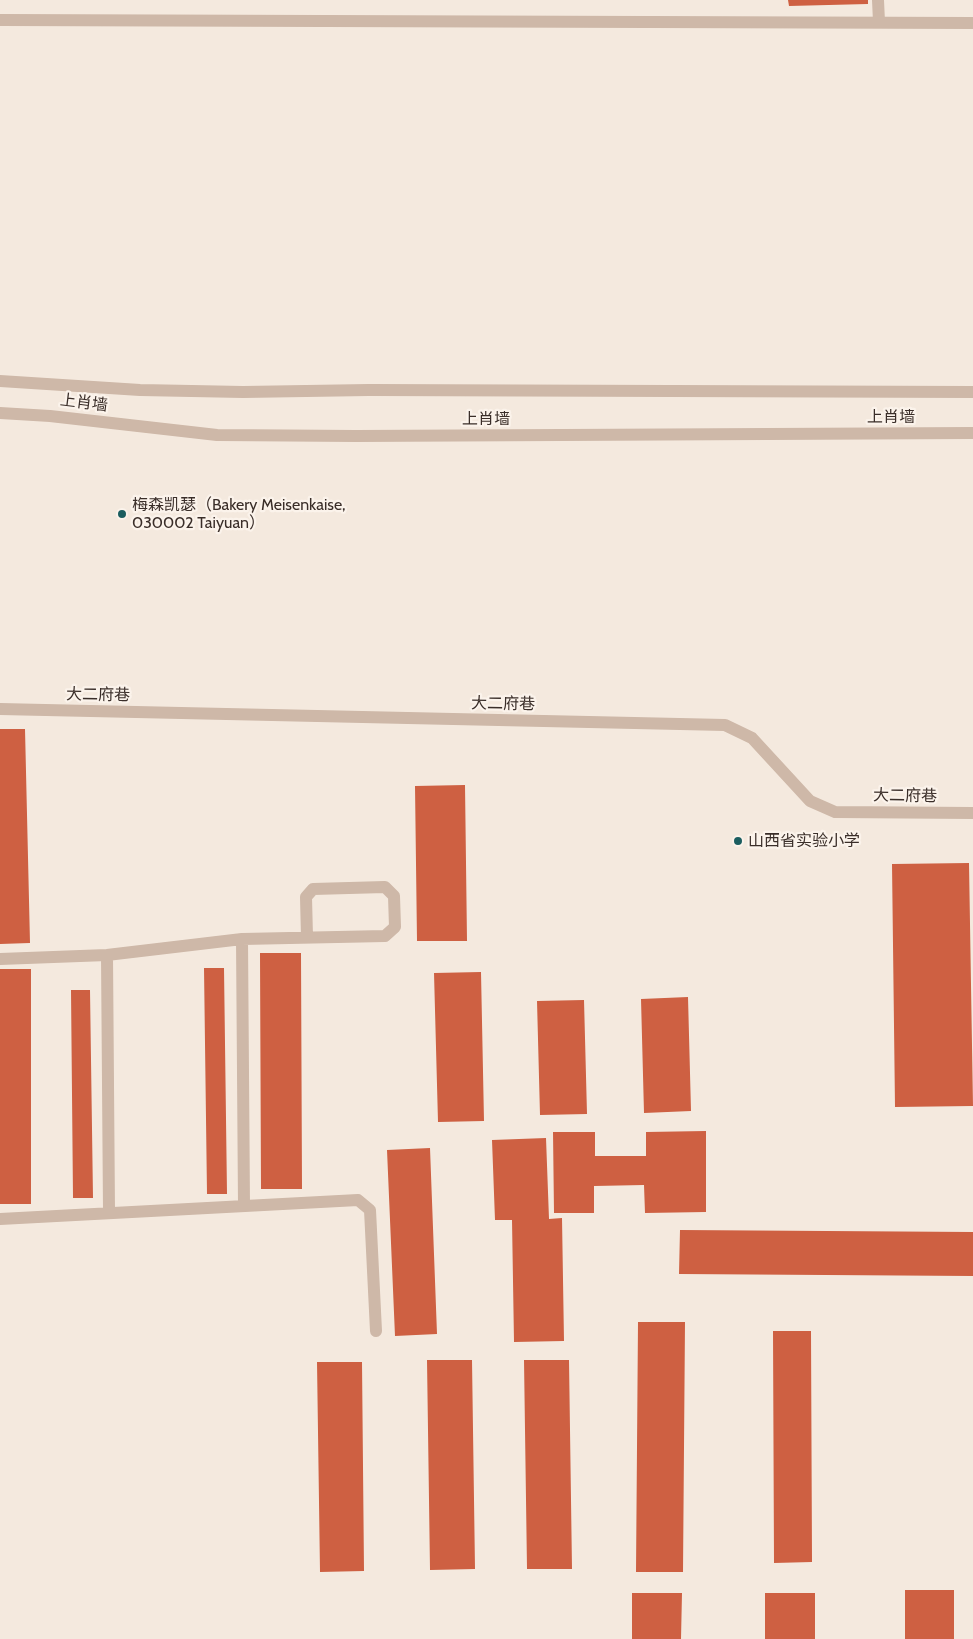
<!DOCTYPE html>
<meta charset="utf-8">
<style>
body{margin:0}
canvas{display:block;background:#f4e9de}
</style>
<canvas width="973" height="1639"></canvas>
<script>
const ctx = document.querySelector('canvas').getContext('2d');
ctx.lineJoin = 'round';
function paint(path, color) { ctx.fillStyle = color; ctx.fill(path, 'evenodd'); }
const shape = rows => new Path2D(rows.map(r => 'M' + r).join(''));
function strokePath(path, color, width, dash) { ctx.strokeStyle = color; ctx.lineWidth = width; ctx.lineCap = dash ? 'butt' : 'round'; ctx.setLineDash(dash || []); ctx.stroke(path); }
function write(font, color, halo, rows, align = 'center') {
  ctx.font = font + ' Cabin,"Noto Sans SC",sans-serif'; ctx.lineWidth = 4.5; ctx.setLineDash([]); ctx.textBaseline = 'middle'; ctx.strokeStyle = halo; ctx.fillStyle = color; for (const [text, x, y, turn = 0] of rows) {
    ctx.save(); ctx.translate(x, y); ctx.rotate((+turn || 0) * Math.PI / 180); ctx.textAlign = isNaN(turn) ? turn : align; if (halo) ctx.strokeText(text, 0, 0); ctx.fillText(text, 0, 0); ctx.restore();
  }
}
paint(shape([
 [788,0,868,0,868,4,789,6],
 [0,729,25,729,30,943,0,944],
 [465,785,467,941,417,941,415,786],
 [969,863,973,1106,895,1107,892,864],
 [260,953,301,953,302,1189,261,1189],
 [204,968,224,968,227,1194,207,1194],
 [0,969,31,969,31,1204,0,1204],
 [481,972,484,1121,438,1122,434,973],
 [71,990,90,990,93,1198,73,1198],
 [688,997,691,1111,644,1113,641,999],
 [584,1000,587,1114,540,1115,537,1001],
 [706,1131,706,1212,645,1213,644,1185,594,1186,594,1213,554,1213,553,1132,595,1132,595,1156,646,1156,646,1132],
 [546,1138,549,1219,562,1218,564,1341,514,1342,512,1220,495,1220,492,1140],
 [430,1148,437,1334,395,1336,387,1150],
 [680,1230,973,1232,973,1276,679,1274],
 [638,1322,685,1322,683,1572,636,1572],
 [773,1331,811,1331,812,1562,774,1563],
 [427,1360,472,1360,475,1569,430,1570],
 [524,1360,569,1360,572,1569,527,1569],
 [317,1362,362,1362,364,1571,320,1572],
 [905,1590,954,1590,954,1639,905,1639],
 [632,1593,682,1593,681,1639,632,1639],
 [765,1593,815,1593,815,1639,765,1639]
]), '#ce6042');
strokePath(shape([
 [878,0,879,22],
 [0,20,973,23],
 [0,381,140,390,243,392,369,390,973,392],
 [0,413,50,416,217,435,356,436,973,433],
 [0,709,725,725,752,738,810,801,835,812,973,813],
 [242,939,244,1206],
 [107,955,109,1212],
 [0,959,107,955,242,939,385,936,395,927,394,896,385,887,313,889,306,897,307,937],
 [0,1219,358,1200,370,1210,376,1331]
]), '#ceb8a8', 12);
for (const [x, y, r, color] of [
 [122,514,5,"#1b5d5f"],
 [738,841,5,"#1b5d5f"]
]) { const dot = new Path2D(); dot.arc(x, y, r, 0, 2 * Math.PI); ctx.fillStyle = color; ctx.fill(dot); strokePath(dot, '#fbf3eb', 2); }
write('16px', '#3a2e29', '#fbf3eb', [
 ["上肖墙",84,403,7],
 ["上肖墙",891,417],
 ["上肖墙",486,419],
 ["大二府巷",98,695,1],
 ["大二府巷",503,704,1],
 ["大二府巷",905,796,1]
]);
write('16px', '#3a2e29', '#fbf3eb', [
 ["梅森凯瑟（Bakery Meisenkaise,",132,505],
 ["030002 Taiyuan）",132,523],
 ["山西省实验小学",748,841]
], 'left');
</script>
